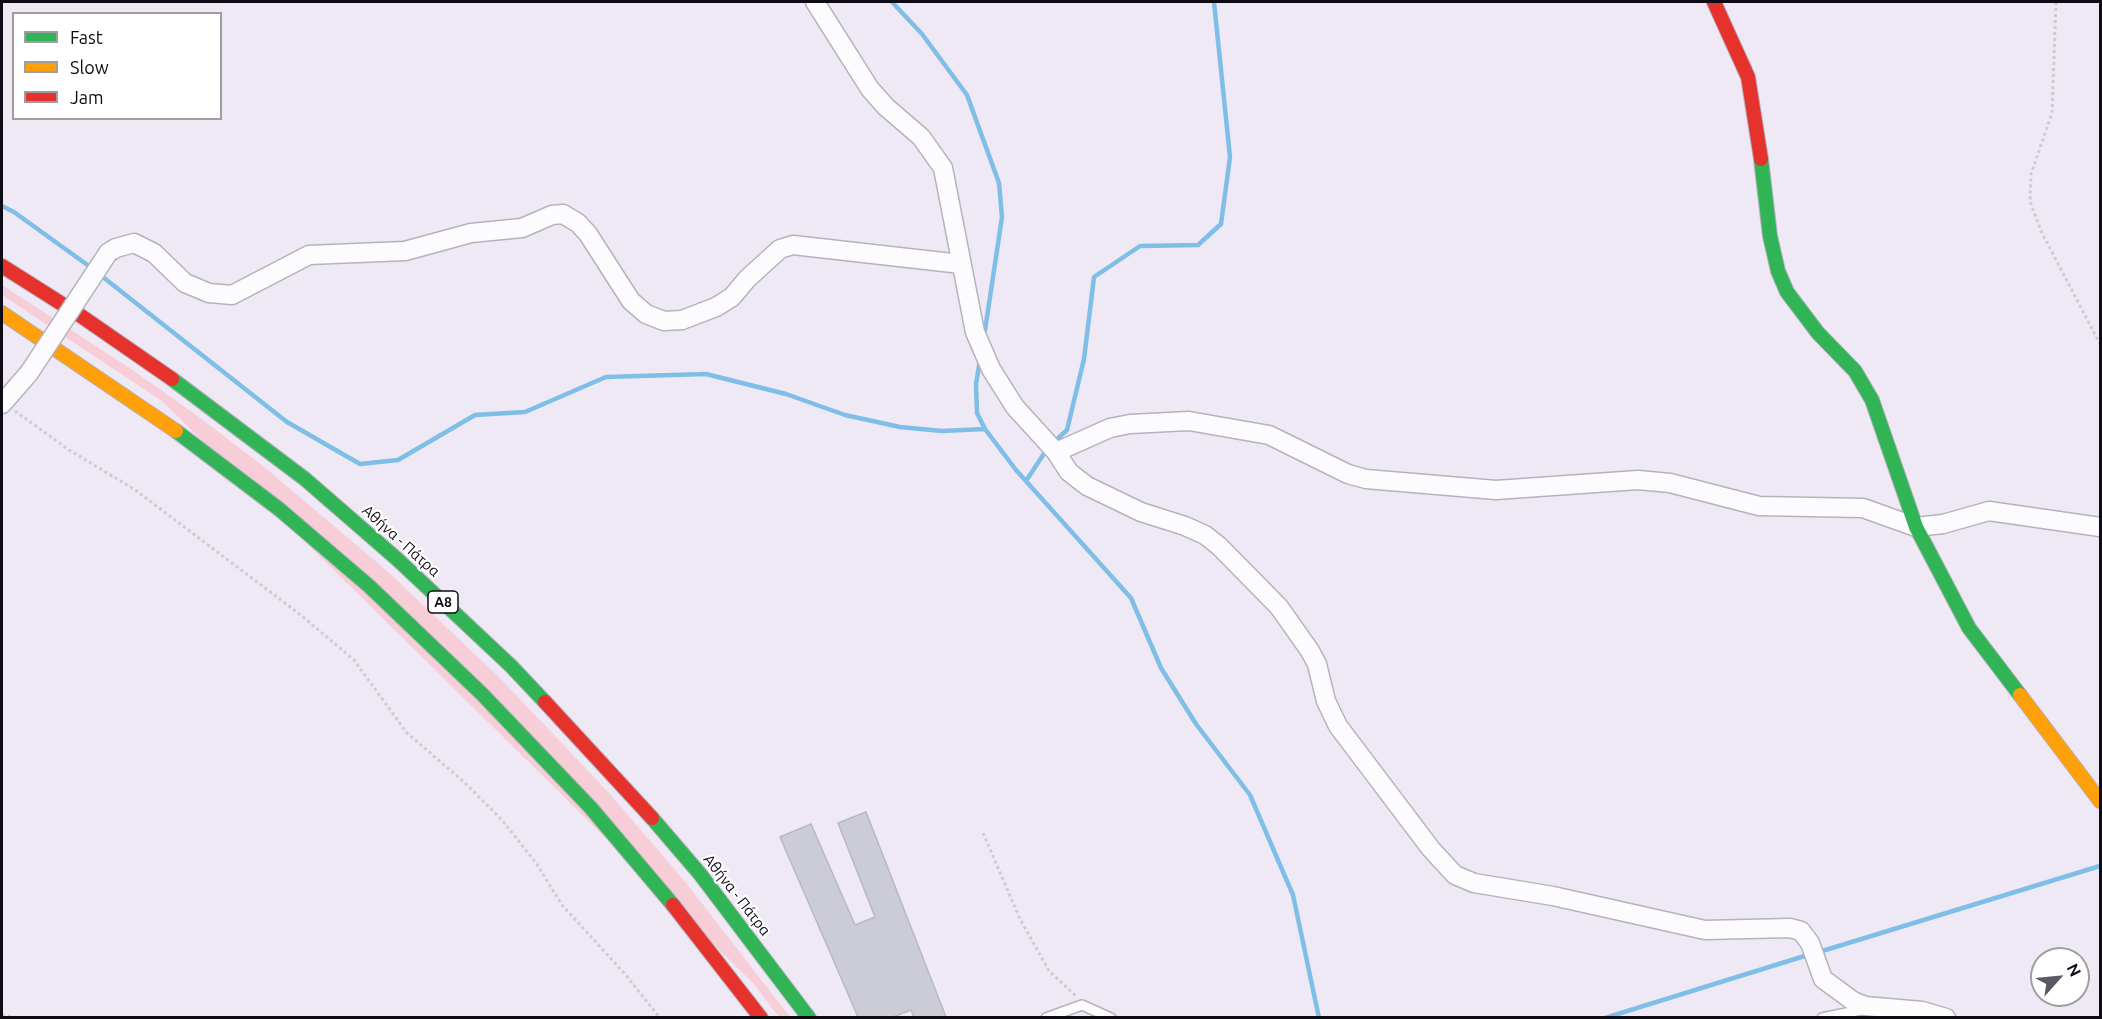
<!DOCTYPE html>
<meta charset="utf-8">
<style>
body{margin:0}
#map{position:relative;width:2102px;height:1019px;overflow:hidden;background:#eee9f5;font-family:Ubuntu,sans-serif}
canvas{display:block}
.frame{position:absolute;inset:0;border:3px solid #0f0b15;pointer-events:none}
.legend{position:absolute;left:12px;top:12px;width:210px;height:108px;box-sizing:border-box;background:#fff;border:2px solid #9f9da1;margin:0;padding:8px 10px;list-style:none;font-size:18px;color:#0f0b15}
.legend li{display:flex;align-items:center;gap:12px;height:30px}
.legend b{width:30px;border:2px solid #9f9da1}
.north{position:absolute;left:2030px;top:947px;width:60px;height:60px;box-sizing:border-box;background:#fff;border:2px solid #9f9da1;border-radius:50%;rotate:63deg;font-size:16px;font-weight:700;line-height:24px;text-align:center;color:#0f0b15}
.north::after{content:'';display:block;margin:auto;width:21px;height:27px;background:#5d5963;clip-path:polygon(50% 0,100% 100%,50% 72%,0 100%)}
</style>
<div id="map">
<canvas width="2102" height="1019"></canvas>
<div class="frame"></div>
<ul class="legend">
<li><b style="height:8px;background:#30b455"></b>Fast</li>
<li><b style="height:8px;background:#ff9f0a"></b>Slow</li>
<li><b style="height:8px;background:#e5322d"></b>Jam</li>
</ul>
<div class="north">N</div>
</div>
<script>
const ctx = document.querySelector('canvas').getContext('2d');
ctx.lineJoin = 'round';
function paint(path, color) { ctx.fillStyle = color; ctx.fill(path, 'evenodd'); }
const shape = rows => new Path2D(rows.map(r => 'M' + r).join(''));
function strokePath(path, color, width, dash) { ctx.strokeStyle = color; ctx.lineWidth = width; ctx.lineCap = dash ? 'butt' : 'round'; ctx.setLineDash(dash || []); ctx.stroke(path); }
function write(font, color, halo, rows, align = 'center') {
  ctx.font = font + ' Ubuntu,sans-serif'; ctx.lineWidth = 4.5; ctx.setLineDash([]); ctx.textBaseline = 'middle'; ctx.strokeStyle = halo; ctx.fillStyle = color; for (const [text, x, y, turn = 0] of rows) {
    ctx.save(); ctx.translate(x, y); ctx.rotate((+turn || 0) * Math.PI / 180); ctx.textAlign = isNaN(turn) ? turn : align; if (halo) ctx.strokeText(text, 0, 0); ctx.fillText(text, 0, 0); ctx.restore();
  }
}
paint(shape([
 [2,285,134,371,199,417,263,466,386,570,499,677,609,793,687,884,790,1017,779,1017,753,983,162,401,2,295]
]), '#f7ced8');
strokePath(shape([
 [892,2,922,34,967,95,999,183,1002,217,984,337],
 [2,206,14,212,93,269],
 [99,274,287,422,360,464,398,460,475,415,525,412,606,377,706,374,786,394,845,415,900,427,942,431,985,429],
 [980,360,976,384,977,413,985,429,1016,470,1131,598,1161,668,1196,724,1250,795,1293,895,1319,1018],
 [1053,443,1067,430,1084,359,1094,277,1140,246,1198,245,1221,224,1230,157,1214,2],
 [1026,481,1047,449],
 [1819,952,2100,866],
 [1605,1018,1811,954]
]), '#7fbee6', 4.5);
const building = shape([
 [866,812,946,1017,914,1017,911,1010,893,1017,858,1017,780,837,811,824,855,925,875,917,838,823,866,812]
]);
paint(building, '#ccccd7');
strokePath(building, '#b8b8c2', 1.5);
const lane = shape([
 [1046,1018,1082,1005,1111,1018],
 [1822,1018,1866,1009]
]);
const street = shape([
 [815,2,870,89,886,107,921,137,943,168,975,332,991,369,1015,407,1056,452,1069,472,1087,486,1141,512,1185,526,1205,535,1219,546,1279,607,1310,651,1317,664,1326,701,1338,726,1431,849,1455,875,1474,883,1553,896,1705,930,1790,928,1801,931,1810,943,1823,979,1853,1001,1865,1006,1922,1011,1946,1018],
 [108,253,116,248,134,243,154,253,185,283,209,293,232,295,309,255,405,251,471,233,522,228,552,215,563,214,578,223,588,234,631,301,646,314,664,321,682,320,716,307,732,297,747,279,780,249,793,245,961,264],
 [2,404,29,373],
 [1056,452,1110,428,1130,424,1189,421,1269,435,1348,474,1366,479,1496,490,1638,480,1670,483,1759,506,1863,508,1916,527,1943,524,1989,511,2100,527]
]);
const fast = shape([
 [1761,159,1770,236,1778,271,1787,292,1818,333,1855,371,1872,400,1916,527,1969,628,2020,695],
 [172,379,305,479,397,559,511,666,545,702],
 [176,431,279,509,369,586,482,694,591,808,673,905],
 [652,818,700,874,809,1018]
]);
const slow = shape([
 [2,313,176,431],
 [2020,695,2100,801]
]);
const jam = shape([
 [1714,2,1748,77,1761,159],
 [2,266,81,316,172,379],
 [545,702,652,818],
 [673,905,761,1018]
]);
strokePath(lane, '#b6b2bc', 12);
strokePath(street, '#b6b2bc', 21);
strokePath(fast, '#b6b2bc', 16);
strokePath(slow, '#b6b2bc', 16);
strokePath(jam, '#b6b2bc', 16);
strokePath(shape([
 [2056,2,2052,113,2031,174,2030,201,2041,231,2100,344],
 [15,411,69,450,134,489,302,616,354,660,407,733,464,782,502,820,536,863,562,905,625,974,660,1018],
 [983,833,1020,919,1049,971,1076,996],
 [2,1015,19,1018]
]), '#ceccd0', 3, [3, 3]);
strokePath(lane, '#fcfcfe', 9);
strokePath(street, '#fcfcfe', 18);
strokePath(fast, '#30b455', 14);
strokePath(slow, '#ff9f0a', 14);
strokePath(jam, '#e5322d', 14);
const streetBridge = shape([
 [29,373,108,253]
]);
strokePath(streetBridge, '#b6b2bc', 21, []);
strokePath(streetBridge, '#fcfcfe', 18);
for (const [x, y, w] of [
 [443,602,30]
]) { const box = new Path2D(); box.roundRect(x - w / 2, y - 11, w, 22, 4.5); ctx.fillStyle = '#fff'; ctx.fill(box); strokePath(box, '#0f0b15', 1.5); }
write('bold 14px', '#0f0b15', null, [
 ["Α8",443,602]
]);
write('15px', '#0f0b15', '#fff', [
 ["Αθήνα - Πάτρα",401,541,42],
 ["Αθήνα - Πάτρα",737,895,52]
]);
</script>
